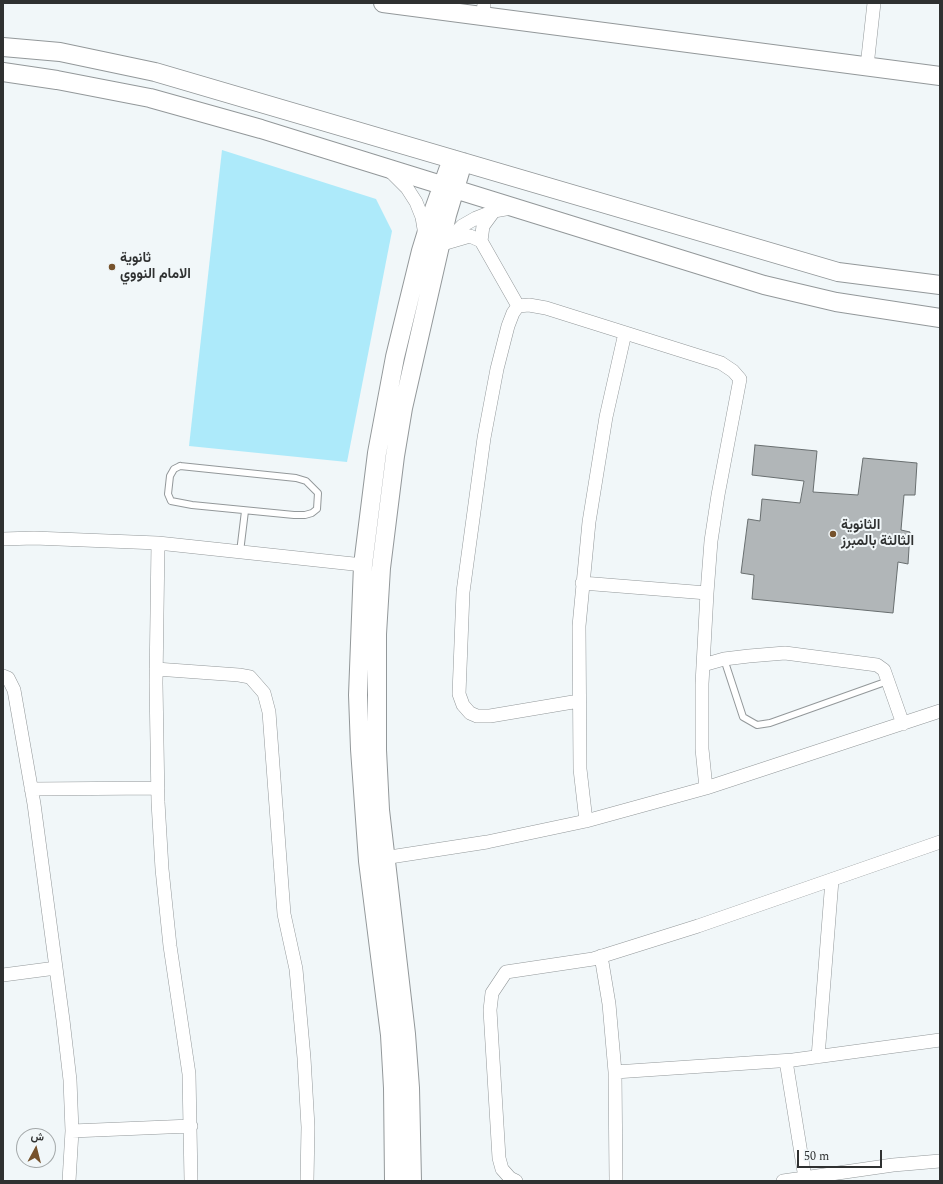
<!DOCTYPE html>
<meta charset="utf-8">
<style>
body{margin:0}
#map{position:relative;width:943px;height:1184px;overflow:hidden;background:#f1f7f9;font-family:Spectral,Vazirmatn,serif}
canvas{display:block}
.frame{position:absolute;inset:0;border:4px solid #2f3131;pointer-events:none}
.north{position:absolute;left:16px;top:1128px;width:40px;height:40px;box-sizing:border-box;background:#f1f7f9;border:1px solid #a3a8a9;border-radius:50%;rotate:7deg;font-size:11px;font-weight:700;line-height:16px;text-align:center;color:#2f3131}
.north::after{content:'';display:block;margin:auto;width:14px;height:18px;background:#76522c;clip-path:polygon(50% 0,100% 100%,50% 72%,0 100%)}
.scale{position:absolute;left:797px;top:1150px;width:85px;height:18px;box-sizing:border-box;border:2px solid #2f3131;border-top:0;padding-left:5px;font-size:12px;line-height:14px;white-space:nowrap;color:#2f3131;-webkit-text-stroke:3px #f1f7f9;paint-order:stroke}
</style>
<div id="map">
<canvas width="943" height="1184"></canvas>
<div class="frame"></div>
<div class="north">ش</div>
<div class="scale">50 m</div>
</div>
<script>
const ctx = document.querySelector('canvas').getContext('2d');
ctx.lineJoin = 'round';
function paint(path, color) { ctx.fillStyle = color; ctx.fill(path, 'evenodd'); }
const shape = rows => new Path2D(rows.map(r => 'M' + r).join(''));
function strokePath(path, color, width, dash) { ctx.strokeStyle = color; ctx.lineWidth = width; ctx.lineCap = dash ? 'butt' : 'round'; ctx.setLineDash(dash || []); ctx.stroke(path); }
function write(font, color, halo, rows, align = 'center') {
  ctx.font = font + ' Spectral,Vazirmatn,serif'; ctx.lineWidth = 4; ctx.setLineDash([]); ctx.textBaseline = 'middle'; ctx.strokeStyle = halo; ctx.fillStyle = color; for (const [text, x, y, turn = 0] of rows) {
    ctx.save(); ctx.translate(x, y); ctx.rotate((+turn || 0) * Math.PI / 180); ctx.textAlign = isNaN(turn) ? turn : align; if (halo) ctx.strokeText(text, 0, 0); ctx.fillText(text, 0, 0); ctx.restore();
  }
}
paint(shape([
 [222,150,376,199,392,231,347,462,189,446]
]), '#adeafa');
const building = shape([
 [755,445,817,451,813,492,858,495,863,458,917,463,915,495,904,495,901,530,910,532,908,564,898,562,893,613,752,599,754,575,741,573,748,519,760,521,762,499,800,503,804,481,752,475,755,445]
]);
paint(building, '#b1b6b8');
strokePath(building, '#686e6f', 1);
const lane = shape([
 [180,466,296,478,306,481,318,493,317,509,312,513,305,515,294,515,192,505,171,501,168,494,170,476,174,469,180,466],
 [240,552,245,511],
 [724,659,743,717,757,725,770,723,888,681]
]);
const street = shape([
 [483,16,484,3],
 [867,66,874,3],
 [388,169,407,188,416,202,422,217,425,235],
 [448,241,462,226,476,218,494,211,511,208],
 [481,241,483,226,494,211],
 [446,243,470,236,481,241,518,306],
 [3,539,34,538,158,543,363,565],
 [158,543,156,683,158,802,162,869,170,946,189,1074,191,1181],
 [582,583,707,593],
 [703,665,724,659,749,656,785,653,877,665,884,670,903,724],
 [156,669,239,675,250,677,264,693,269,712,284,914,296,969,304,1058,308,1127,307,1181],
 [3,676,8,678,14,690,34,804,63,1020,70,1080,72,1131,69,1181],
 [579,701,490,716,477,716,470,713,463,705,459,694,463,592,484,438,497,369,508,326,513,313,518,306,529,305,546,308,721,363,733,371,740,379,718,495,711,541,707,593,702,684,702,749,706,788],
 [31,789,158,788],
 [586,821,580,769,579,626,589,522,606,417,625,333],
 [377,859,487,842,586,821,706,788,940,711],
 [601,956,609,1004,615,1072,616,1181],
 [3,975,56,968],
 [818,1057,832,880],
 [786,1061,805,1178],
 [615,1072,793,1060,940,1040],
 [72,1131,191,1126],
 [516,1181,510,1178,502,1169,499,1158,490,1010,492,993,506,972,593,959,698,926,940,842],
 [783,1181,893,1165,940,1161]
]);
const secondary = shape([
 [383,3,940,76],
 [3,47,60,52,155,72,838,272,940,285],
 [3,72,57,80,150,98,261,129,764,285,836,302,940,318],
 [394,1181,393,1088,390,1035,368,861,360,749,358,695,363,565,377,453,395,357,421,251,433,212,452,159],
 [412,1181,410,1088,406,1034,380,810,377,750,377,634,381,568,395,456,403,408,447,215,463,162]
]);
strokePath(lane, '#93989a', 8);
strokePath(street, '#93989a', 14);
strokePath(secondary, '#93989a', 20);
strokePath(lane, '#fff', 6);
strokePath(street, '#fff', 13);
strokePath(secondary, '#fff', 18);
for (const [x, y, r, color] of [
 [112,267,4,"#76522c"],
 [833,534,4,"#76522c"]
]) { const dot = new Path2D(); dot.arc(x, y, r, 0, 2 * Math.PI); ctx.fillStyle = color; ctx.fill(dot); strokePath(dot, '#f1f7f9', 1.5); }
write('bold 14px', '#2f3131', '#f1f7f9', [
 ["ثانوية",120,259],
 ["الامام النووي",120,275],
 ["الثانوية",841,526],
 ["الثالثة بالمبرز",841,542]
], 'left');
</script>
